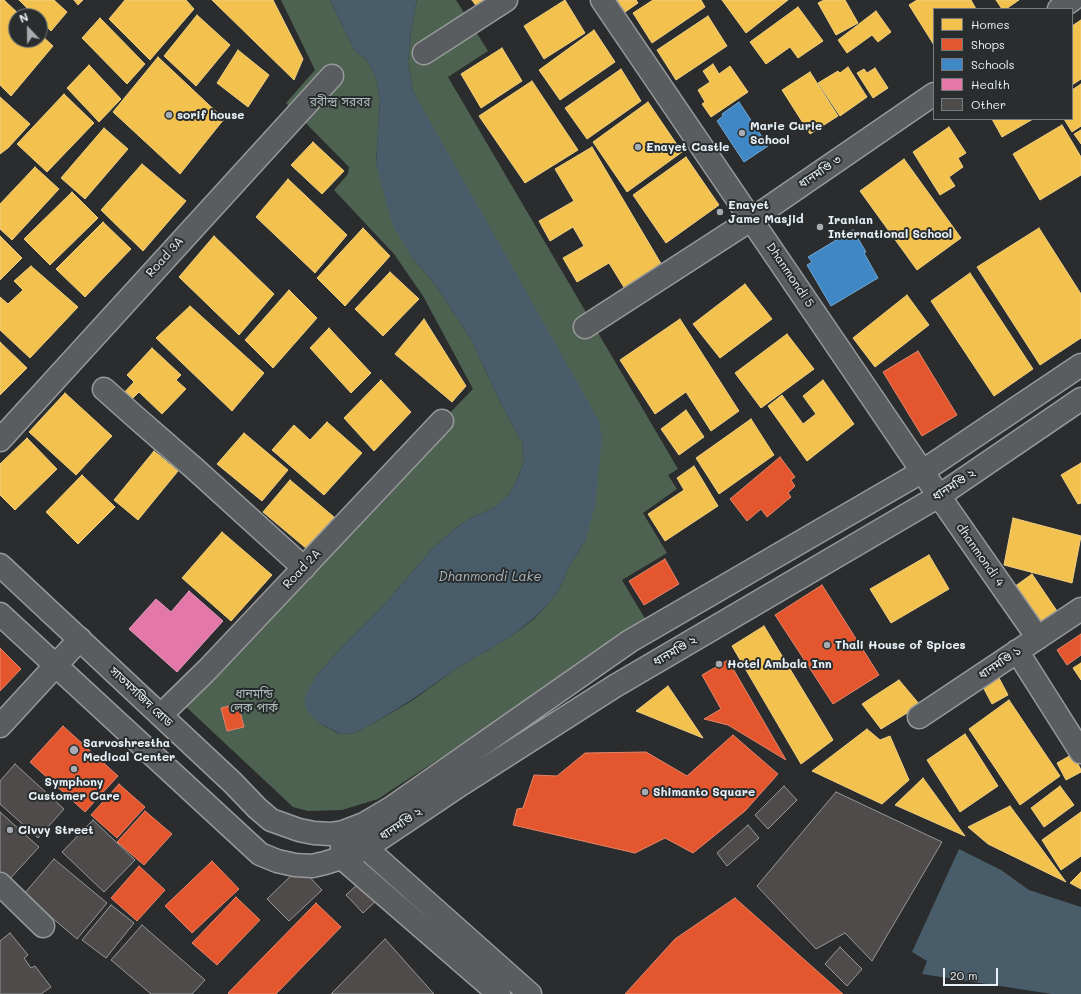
<!DOCTYPE html>
<meta charset="utf-8">
<style>
body{margin:0}
#map{position:relative;width:1081px;height:994px;overflow:hidden;background:#2b2c2d;font-family:Mali,sans-serif}
canvas{display:block}
.legend{position:absolute;left:933px;top:8px;width:140px;height:112px;box-sizing:border-box;background:#2a2d2e;border:1px solid #767b7f;margin:0;padding:5px 7px;list-style:none;font-size:12px;color:#e8f1f8}
.legend li{display:flex;align-items:center;gap:8px;height:20px}
.legend b{width:20px;border:1px solid #767b7f}
.north{position:absolute;left:8px;top:8px;width:40px;height:40px;box-sizing:border-box;background:#2a2d2e;border:1px solid #767b7f;border-radius:50%;rotate:338deg;font-size:11px;font-weight:700;line-height:16px;text-align:center;color:#e8f1f8}
.north::after{content:'';display:block;margin:auto;width:14px;height:18px;background:#a6acb1;clip-path:polygon(50% 0,100% 100%,50% 72%,0 100%)}
.scale{position:absolute;left:943px;top:968px;width:55px;height:18px;box-sizing:border-box;border:2px solid #e8f1f8;border-top:0;padding-left:5px;font-size:12px;line-height:14px;white-space:nowrap;color:#e8f1f8;-webkit-text-stroke:3px #2a2d2e;paint-order:stroke}
</style>
<div id="map">
<canvas width="1081" height="994"></canvas>
<ul class="legend">
<li><b style="height:11px;background:#f2c14e"></b>Homes</li>
<li><b style="height:11px;background:#e4572e"></b>Shops</li>
<li><b style="height:11px;background:#3f88c5"></b>Schools</li>
<li><b style="height:11px;background:#e377a8"></b>Health</li>
<li><b style="height:11px;background:#4f4b4b"></b>Other</li>
</ul>
<div class="north">N</div>
<div class="scale">20 m</div>
</div>
<script>
const ctx = document.querySelector('canvas').getContext('2d');
ctx.lineJoin = 'round';
function paint(path, color) { ctx.fillStyle = color; ctx.fill(path, 'evenodd'); }
const shape = rows => new Path2D(rows.map(r => 'M' + r).join(''));
function strokePath(path, color, width, dash) { ctx.strokeStyle = color; ctx.lineWidth = width; ctx.lineCap = dash ? 'butt' : 'round'; ctx.setLineDash(dash || []); ctx.stroke(path); }
function write(font, color, halo, rows, align = 'center') {
  ctx.font = font + ' Mali,"Noto Sans Bengali",sans-serif'; ctx.lineWidth = 4; ctx.setLineDash([]); ctx.textBaseline = 'middle'; ctx.strokeStyle = halo; ctx.fillStyle = color; for (const [text, x, y, turn = 0] of rows) {
    ctx.save(); ctx.translate(x, y); ctx.rotate((+turn || 0) * Math.PI / 180); ctx.textAlign = isNaN(turn) ? turn : align; if (halo) ctx.strokeText(text, 0, 0); ctx.fillText(text, 0, 0); ctx.restore();
  }
}
paint(shape([
 [281,0,330,0,354,50,367,60,376,78,380,98,376,163,413,259,435,284,472,341,501,404,522,442,524,460,517,480,509,495,494,508,470,518,453,530,431,550,385,604,343,646,317,675,318,722,339,734,354,733,374,723,413,700,457,668,510,637,534,619,547,605,558,592,569,567,585,541,434,131,413,91,408,62,411,30,417,0,456,0,488,51,448,77,678,469,668,475,677,489,643,513,667,553,622,580,647,622,378,799,342,810,308,811,293,807,183,704,442,421,473,389,423,296,394,254,334,190,348,174,349,167,286,103,315,70]
]), '#4e6251');
paint(shape([
 [330,0,417,0,411,30,408,62,413,91,599,421,602,437,595,506,585,541,569,567,558,592,547,605,533,619,510,637,457,668,413,699,374,723,354,733,340,734,318,722,309,713,305,705,305,696,317,675,343,646,385,604,431,550,453,530,470,518,494,508,509,495,517,480,524,460,522,442,501,404,472,341,435,284,413,259,392,224,376,163,380,98,376,78,367,60,354,50],
 [959,849,1001,870,1029,890,1081,907,1081,994,1052,994,922,974,927,961,912,952]
]), '#485d69');
const homes = shape([
 [0,0,4,0,21,16,16,16,16,40,40,40,40,34,53,46,11,96,0,85,0,0],
 [19,0,54,0,67,12,51,31,40,20,40,16,35,16,19,0],
 [74,0,83,0,78,5,74,0],
 [125,0,186,0,194,9,150,60,109,19,125,0],
 [212,0,273,0,303,59,294,80,212,0],
 [472,0,492,0,479,10,472,0],
 [565,0,585,33,544,59,524,26,565,0],
 [606,0,636,0,638,3,618,17,606,0],
 [653,0,701,0,705,7,652,43,633,13,653,0],
 [722,0,788,0,746,33,722,0],
 [824,0,845,0,858,23,836,35,818,3,824,0],
 [917,0,971,0,976,9,934,9,934,45,909,5,917,0],
 [996,0,1019,0,1006,9,1002,9,996,0],
 [798,7,823,41,798,58,790,47,766,64,750,42,798,7],
 [876,11,891,32,878,42,872,35,847,53,838,40,876,11],
 [197,15,230,45,196,86,164,56,197,15],
 [708,16,727,46,676,80,657,50,708,16],
 [100,18,145,64,127,84,82,38,100,18],
 [1081,20,1081,79,1072,85,1072,26,1081,20],
 [594,30,615,62,560,100,539,70,594,30],
 [502,48,522,81,481,108,461,74,502,48],
 [238,50,269,75,248,107,217,83,238,50],
 [158,57,224,119,180,174,113,112,158,57],
 [713,64,719,74,730,66,748,92,711,117,702,104,705,102,698,90,710,82,703,71,713,64],
 [89,65,121,99,99,122,67,88,89,65],
 [848,67,867,97,840,116,818,83,838,71,840,73,848,67],
 [875,68,888,88,873,98,857,73,864,69,867,73,875,68],
 [621,69,641,101,587,139,565,108,621,69],
 [810,72,838,116,810,134,782,90,810,72],
 [532,81,578,150,525,183,479,116,532,81],
 [1081,84,1081,126,1072,132,1064,119,1072,119,1072,90,1081,84],
 [64,94,94,123,47,172,17,144,64,94],
 [0,97,30,124,8,148,0,154,0,97],
 [648,102,682,152,627,192,593,142,648,102],
 [992,119,1033,119,1002,137,992,119],
 [1062,125,1081,157,1081,175,1040,200,1013,154,1062,125],
 [949,127,966,153,958,158,963,167,949,177,955,186,940,195,913,152,949,127],
 [104,128,128,149,85,199,61,178,104,128],
 [1081,130,1081,144,1074,134,1081,130],
 [313,142,344,171,322,194,291,165,313,142],
 [592,147,663,267,625,289,609,263,577,282,563,258,584,246,573,227,550,241,539,221,574,201,555,169,592,147],
 [686,157,719,205,666,243,633,195,686,157],
 [904,159,961,238,917,270,860,191,904,159],
 [142,164,186,201,143,251,101,210,142,164],
 [35,167,59,189,12,240,0,229,0,204,35,167],
 [288,179,347,235,315,273,256,217,288,179],
 [72,192,98,218,50,265,24,239,72,192],
 [103,222,131,249,85,297,56,269,103,222],
 [363,228,390,256,345,306,317,278,363,228],
 [1039,228,1081,294,1081,338,1040,365,977,267,1039,228],
 [0,236,22,258,0,280,0,236],
 [214,236,274,294,239,335,179,277,214,236],
 [31,266,78,307,30,358,0,330,0,297,8,304,23,290,14,281,31,266],
 [390,272,419,299,383,336,355,309,390,272],
 [970,273,1033,369,994,396,931,301,970,273],
 [745,284,772,319,720,358,693,324,745,284],
 [289,290,317,318,273,368,245,340,289,290],
 [907,295,929,325,875,367,853,338,907,295],
 [190,306,264,373,232,411,156,338,190,306],
 [424,319,466,386,452,402,395,354,424,319],
 [680,319,739,411,711,431,686,392,655,414,620,360,680,319],
 [329,328,371,373,351,393,310,348,329,328],
 [787,334,814,369,761,408,735,373,787,334],
 [0,342,27,368,0,395,0,342],
 [152,348,181,375,176,380,186,389,162,414,139,392,128,403,121,396,134,382,127,375,152,348],
 [381,380,411,412,374,451,344,418,381,380],
 [823,380,854,424,807,461,768,406,782,395,803,424,816,414,803,396,823,380],
 [65,393,112,436,76,475,29,432,65,393],
 [686,410,704,437,679,455,661,429,686,410],
 [751,419,774,455,719,494,696,458,751,419],
 [327,422,362,453,324,495,272,450,294,425,310,440,327,422],
 [244,433,288,470,262,501,217,464,244,433],
 [27,438,57,469,15,510,0,495,0,464,27,438],
 [154,451,178,471,138,520,114,500,154,451],
 [1081,463,1081,503,1078,504,1061,475,1081,463],
 [694,466,718,506,665,541,648,514,684,490,677,478,694,466],
 [82,475,115,507,78,544,46,512,82,475],
 [290,480,334,517,307,549,263,512,290,480],
 [1013,518,1081,536,1072,583,1004,565,1013,518],
 [222,532,272,575,231,621,182,578,222,532],
 [929,555,949,589,891,623,870,589,929,555],
 [1032,574,1059,614,1041,627,1014,587,1032,574],
 [764,626,833,740,801,764,732,646,764,626],
 [1081,663,1081,680,1073,668,1081,663],
 [999,678,1008,695,992,704,983,687,999,678],
 [899,680,920,705,881,729,862,704,899,680],
 [668,686,703,738,636,711,668,686],
 [1009,700,1060,776,1020,805,969,729,1009,700],
 [867,729,880,740,890,736,909,780,882,804,812,771,867,729],
 [965,734,998,786,960,812,927,760,965,734],
 [1073,754,1081,770,1081,772,1066,780,1057,763,1073,754],
 [923,778,965,836,895,805,923,778],
 [1060,786,1074,805,1044,827,1031,808,1060,786],
 [1010,806,1066,882,988,844,968,827,1010,806],
 [1081,812,1081,856,1061,870,1042,840,1081,812],
 [1081,872,1081,889,1070,883,1081,872]
]);
paint(homes, '#f2c14e');
strokePath(homes, '#efcf81', 1);
const shops = shape([
 [918,351,957,415,922,436,883,372,918,351],
 [780,457,795,477,791,480,795,486,788,493,791,497,767,517,761,509,747,521,730,499,780,457],
 [665,559,679,584,644,605,629,581,665,559],
 [822,585,879,675,833,704,775,615,822,585],
 [1081,634,1081,655,1067,665,1057,650,1081,634],
 [0,648,21,669,0,691,0,648],
 [728,660,786,760,728,725,704,719,721,709,702,675,728,660],
 [238,704,244,727,227,731,221,708,238,704],
 [63,726,118,776,85,812,30,762,63,726],
 [733,735,778,774,745,811,693,853,665,838,635,853,513,825,517,809,523,808,534,775,557,776,585,753,646,752,687,776,733,735],
 [119,784,145,807,117,838,91,815,119,784],
 [145,811,172,834,144,865,117,842,145,811],
 [212,861,239,889,192,933,165,906,212,861],
 [139,866,165,890,137,921,111,898,139,866],
 [236,897,260,920,217,965,192,943,236,897],
 [735,898,843,994,625,994,675,939,735,898],
 [316,903,341,927,276,994,229,994,228,993,316,903]
]);
paint(shops, '#e4572e');
strokePath(shops, '#e5856b', 1);
const schools = shape([
 [739,102,768,146,744,162,717,121,723,116,722,114,739,102],
 [853,230,866,252,864,253,878,278,831,306,807,265,812,262,808,257,853,230]
]);
paint(schools, '#3f88c5');
strokePath(schools, '#72a8d4', 1);
const health = shape([
 [189,591,223,621,177,672,129,629,156,599,171,612,189,591]
]);
paint(health, '#e377a8');
strokePath(health, '#e49cc0', 1);
const building = shape([
 [15,764,64,809,38,838,0,804,0,781,15,764],
 [784,786,797,800,768,829,755,815,784,786],
 [836,792,942,842,872,961,845,933,816,949,757,886,836,792],
 [0,812,39,847,8,881,0,874,0,812],
 [93,820,135,860,104,892,62,852,93,820],
 [748,825,759,838,727,866,717,853,748,825],
 [389,855,406,873,363,913,346,895,389,855],
 [54,859,107,903,77,939,24,894,54,859],
 [300,867,322,890,289,921,267,899,300,867],
 [111,905,134,923,106,958,82,940,111,905],
 [142,925,205,980,192,994,151,994,111,960,142,925],
 [10,933,28,955,24,958,31,968,35,966,51,987,41,994,0,994,0,941,10,933],
 [385,939,434,994,331,994,385,939],
 [840,947,862,969,847,986,825,964,840,947]
]);
paint(building, '#4f4b4b');
strokePath(building, '#96989a', 1);
const street = shape([
 [602,0,939,496,1038,638],
 [1059,9,1072,0],
 [424,53,506,0],
 [585,327,752,219,934,94],
 [104,389,132,414,195,469,304,568],
 [0,440,332,76],
 [1017,651,1081,752],
 [161,715,208,669,442,421],
 [919,717,1081,609],
 [0,726,80,639],
 [0,884,43,926]
]);
const secondary = shape([
 [0,565,233,783,257,808,271,820,299,830,314,833,330,834,343,832,364,824,391,808,630,641,923,471,1081,365],
 [0,614,260,854,277,861,295,865,312,866,325,863,354,854,366,848,460,785,615,686,939,496,1081,399],
 [355,840,366,848,530,994],
 [342,845,342,858,499,994]
]);
strokePath(street, '#96989a', 25);
strokePath(secondary, '#96989a', 25);
strokePath(street, '#5a5d60', 22);
strokePath(secondary, '#5a5d60', 22);
for (const [x, y, r, color] of [
 [169,115,4,"#a6acb1"],
 [742,133,4,"#a6acb1"],
 [638,147,4,"#a6acb1"],
 [720,212,4,"#a6acb1"],
 [820,227,4,"#a6acb1"],
 [827,645,4,"#a6acb1"],
 [719,664,4,"#a6acb1"],
 [74,750,5,"#a6acb1"],
 [74,769,4,"#a6acb1"],
 [645,792,4,"#a6acb1"],
 [10,830,4,"#a6acb1"]
]) { const dot = new Path2D(); dot.arc(x, y, r, 0, 2 * Math.PI); ctx.fillStyle = color; ctx.fill(dot); strokePath(dot, '#2a2d2e', 1.5); }
write('12px', '#acbbb8', '#2a2d2e', [
 ["রবীন্দ্র সরবর",340,102],
 ["ধানমন্ডি",254,694],
 ["লেক পার্ক",254,708]
]);
write('bold 12px', '#e8f1f8', '#2a2d2e', [
 ["sorif house",177,115],
 ["Marie Curie",750,126],
 ["School",750,140],
 ["Enayet Castle",646,147],
 ["Enayet",728,205],
 ["Jame Masjid",728,219],
 ["Iranian",828,220],
 ["International School",828,234],
 ["Thali House of Spices",835,645],
 ["Hotel Ambala Inn",727,664],
 ["Sarvoshrestha",83,743],
 ["Medical Center",83,757],
 ["Symphony",74,782,"center"],
 ["Customer Care",74,796,"center"],
 ["Shimanto Square",653,792],
 ["Civvy Street",18,830]
], 'left');
write('12px', '#e8f1f8', '#2a2d2e', [
 ["ধানমণ্ডি ৩",820,172,-34],
 ["Road 3A",165,257,-48],
 ["Dhanmondi 5",790,275,56],
 ["ধানমণ্ডি ২",954,485,-33],
 ["dhanmondi 4",980,555,55],
 ["Road 2A",302,569,-47],
 ["ধানমণ্ডি ২",675,651,-30],
 ["ধানমণ্ডি ১",1000,663,-34],
 ["সাতমসজিদ রোড",141,697,43],
 ["ধানমণ্ডি ২",401,824,-34]
]);
write('italic 13px', '#a9b8c1', '#2a2d2e', [
 ["Dhanmondi Lake",490,577]
]);
</script>
